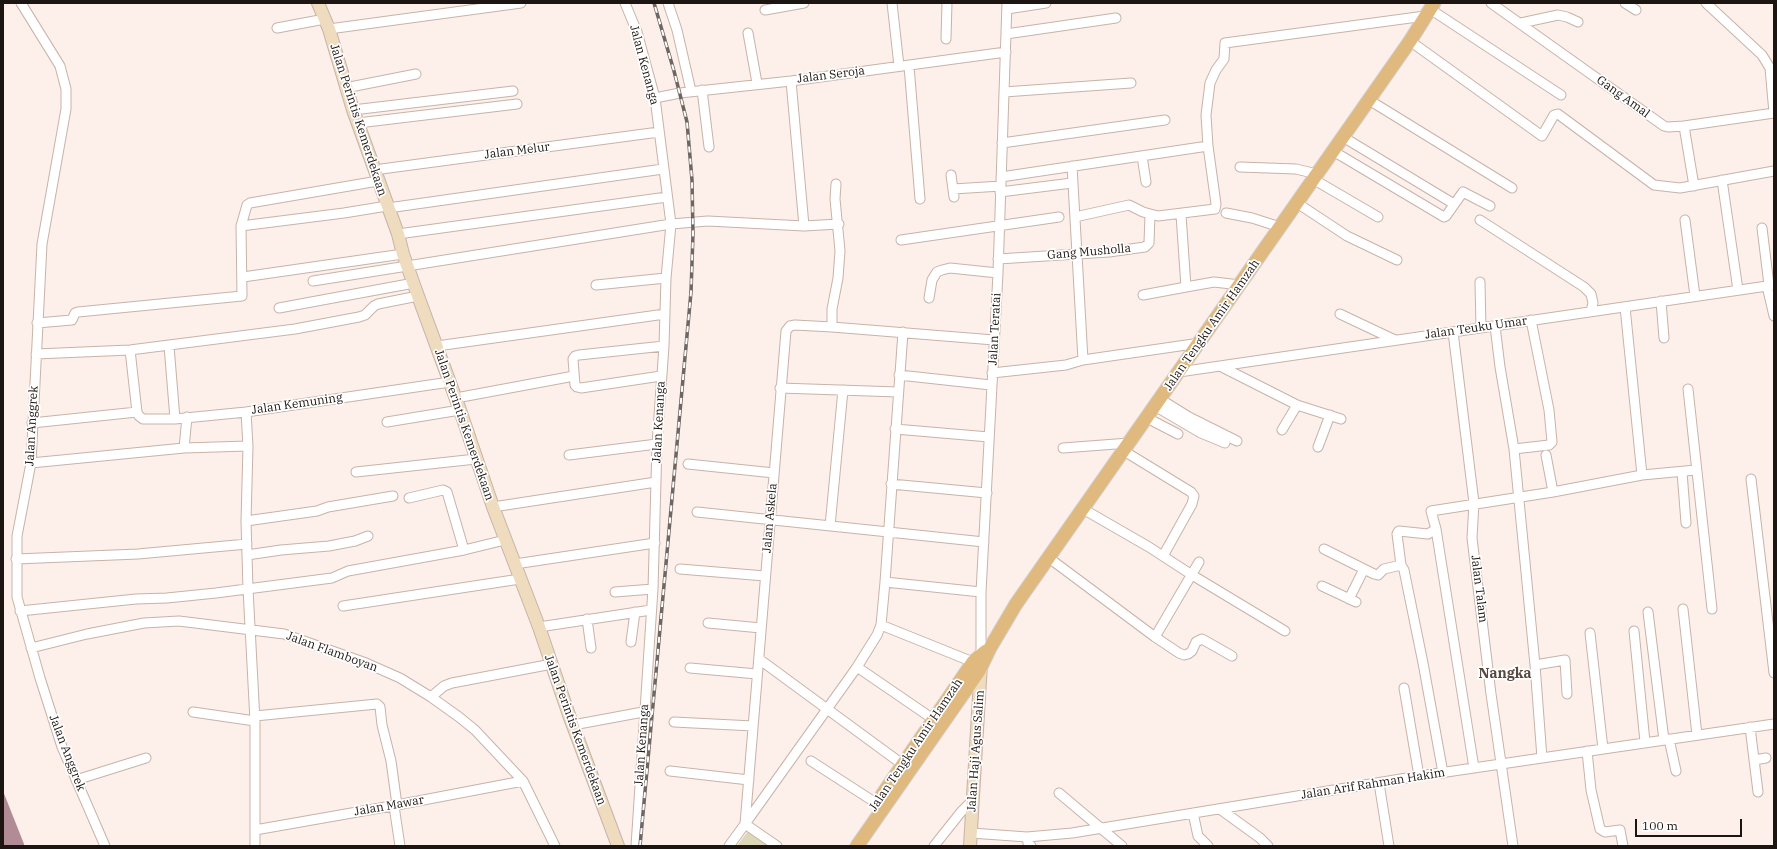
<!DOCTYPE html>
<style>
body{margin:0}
#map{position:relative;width:1777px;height:849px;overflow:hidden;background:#fdf0ea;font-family:"IBM Plex Serif",serif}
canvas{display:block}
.frame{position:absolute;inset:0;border:4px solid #1c1511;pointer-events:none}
.scale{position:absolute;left:1635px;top:819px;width:107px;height:18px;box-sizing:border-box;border:2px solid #1c1511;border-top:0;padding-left:5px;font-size:12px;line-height:14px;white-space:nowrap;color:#1c1511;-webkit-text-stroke:3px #fff;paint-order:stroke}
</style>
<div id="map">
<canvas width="1777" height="849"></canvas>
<div class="frame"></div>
<div class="scale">100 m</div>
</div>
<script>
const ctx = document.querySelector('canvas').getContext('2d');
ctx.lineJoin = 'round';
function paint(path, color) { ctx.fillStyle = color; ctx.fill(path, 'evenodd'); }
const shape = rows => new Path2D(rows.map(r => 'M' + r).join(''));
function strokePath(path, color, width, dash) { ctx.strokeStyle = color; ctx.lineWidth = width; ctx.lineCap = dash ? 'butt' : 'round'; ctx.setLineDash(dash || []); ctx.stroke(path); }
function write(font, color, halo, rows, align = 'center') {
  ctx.font = font + ' "IBM Plex Serif",serif'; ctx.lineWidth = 3.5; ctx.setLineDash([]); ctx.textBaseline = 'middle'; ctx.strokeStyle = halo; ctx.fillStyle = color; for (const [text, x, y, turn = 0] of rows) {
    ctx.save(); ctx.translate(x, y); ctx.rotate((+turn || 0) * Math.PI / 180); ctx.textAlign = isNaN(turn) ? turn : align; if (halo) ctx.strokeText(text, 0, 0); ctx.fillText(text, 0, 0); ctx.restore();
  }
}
paint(shape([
 [748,831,772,846,737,846]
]), '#dcd7b9');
paint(shape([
 [3,791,24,844,24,846,3,846]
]), '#b18c96');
const street = shape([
 [21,3,60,66,66,89,66,109,42,244,31,463,17,536,17,597,40,678,62,747,105,846],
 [625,3,637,32,655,98,671,224,666,278,664,346,657,444,653,589,636,846],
 [668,3,677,30,691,91],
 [892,3,899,66],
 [1491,3,1664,126,1668,127,1684,126,1774,113],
 [1625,3,1636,10],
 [1706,3,1762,55,1770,68,1774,113],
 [1007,9,1046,3],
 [1430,9,1561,95],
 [765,10,804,3],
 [1521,23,1558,15,1567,17,1578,22],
 [277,28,325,19],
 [329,29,521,3],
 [748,33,757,83],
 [1006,34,1116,18],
 [946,39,947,3],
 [1410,41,1542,136,1554,115,1558,114,1654,185,1680,188,1774,171],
 [909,66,920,199],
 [791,81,804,226],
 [345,88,416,74],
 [702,90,709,147],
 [1004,92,1131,83],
 [655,98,680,93,791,81,1006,52],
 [1369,100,1512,188],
 [353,110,513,91],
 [358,123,517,104],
 [1684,126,1694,186],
 [1343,137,1454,204],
 [1002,143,1165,120],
 [1333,151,1444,217,1446,216,1463,192,1490,206],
 [1142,156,1146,182],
 [1072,166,1083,360],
 [1240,167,1296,169,1317,174],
 [374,170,659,132],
 [951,175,954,197],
 [1001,177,1208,146],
 [1313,179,1378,217],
 [1722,180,1738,290],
 [953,189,1001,186],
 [1000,192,1072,183],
 [1297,203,1347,236,1397,260],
 [388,208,663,169],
 [1226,213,1252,218,1280,227],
 [1181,215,1186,287,1214,282,1240,285],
 [1075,217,1129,205,1143,212,1158,216,1215,209,1216,204,1208,146,1206,115,1210,83,1216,70,1224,59,1225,43,1425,16],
 [1480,220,1584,287,1591,294,1593,303,1591,311],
 [1685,220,1695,296],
 [241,226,344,213,387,206],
 [1762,228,1769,285],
 [398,234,667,197],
 [901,240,1059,217],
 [998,259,1109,252,1145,247,1149,243,1150,215],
 [243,277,403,254],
 [313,281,671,224,708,221,804,226,839,224],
 [1480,282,1481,328],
 [596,285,666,278],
 [1767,286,1774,316],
 [1143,295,1186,287],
 [929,298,932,280,937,272,942,270,950,268,998,273],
 [1661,301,1664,338],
 [1625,307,1642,475],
 [279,308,414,283],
 [1340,314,1395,340],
 [37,323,72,320,75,313,78,312,242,296,241,226,247,205,250,203,378,181],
 [1495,326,1500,367,1514,449,1535,665,1542,758],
 [832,327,832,309,838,278,840,251,835,199,836,184],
 [1453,332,1474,503,1472,538,1491,694,1513,846],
 [169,346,175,419],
 [437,346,665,314],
 [130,350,137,412,139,416,143,419,175,419,246,412,450,382],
 [36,354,130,350,295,329,359,317,365,315,374,306,378,304,418,296],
 [1220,366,1297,405,1341,419],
 [1179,372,1774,285],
 [992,373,1066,365,1083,360,1200,343],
 [899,375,991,385],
 [661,376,581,388,577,387,575,385,573,359,575,356,579,355,664,346],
 [780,388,898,392],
 [1688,389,1712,609],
 [456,398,574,376],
 [1160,399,1189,417,1237,441],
 [1155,406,1201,433,1225,443],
 [246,412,248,446,246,521,248,589,255,721,255,846],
 [1147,418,1178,434],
 [387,422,460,410],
 [32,423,137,412],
 [895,429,989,437],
 [1282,430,1297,405],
 [1318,447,1330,415],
 [184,448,187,417],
 [1063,448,1129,443],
 [1514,449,1549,445,1552,442,1549,410,1531,320],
 [1124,451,1191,492,1194,496,1192,504,1163,556],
 [569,455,657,444],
 [1546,455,1553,492],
 [31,463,184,448,248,446],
 [688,464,774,473],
 [356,472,476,459],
 [1682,472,1686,523],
 [1751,479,1774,673],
 [891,484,987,493],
 [409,498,443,490,447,492,464,550],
 [493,507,656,482],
 [1083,509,1149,547,1192,575,1285,631],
 [697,512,984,542],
 [246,521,317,511,328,507,393,496],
 [830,526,843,390],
 [1436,529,1474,768],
 [1324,549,1374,574,1378,575,1384,569,1401,565],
 [247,555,281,550,329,546,355,541,368,536],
 [1049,558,1155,637,1179,653,1184,655,1188,654,1192,651,1196,642,1202,639,1232,656],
 [16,559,138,554,247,544],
 [515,564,655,543],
 [680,569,765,576],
 [885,582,981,592],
 [1322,586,1356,602],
 [615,592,653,589],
 [1349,599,1364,569],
 [343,606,520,579],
 [1683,609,1697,735],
 [20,611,136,599,167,598,216,593,332,578,348,571,464,550,505,540],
 [1648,612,1664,740],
 [587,619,591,648],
 [708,623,761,628],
 [881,625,973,662],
 [539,627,651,610],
 [1634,631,1645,742],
 [1590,633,1603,749],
 [1155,637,1199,562],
 [631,642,635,612],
 [31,648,87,634,144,623,179,621,284,634,366,663,400,678,431,697,459,717,475,730,523,781,555,846],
 [981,655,981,592,998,273,1007,3],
 [759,659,902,764],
 [1535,665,1565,660,1567,694],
 [857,667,933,719],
 [690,668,757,674],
 [1404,688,1419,776],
 [431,697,444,686,452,683,552,664],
 [193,712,255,721],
 [255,716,377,704,380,707,382,725,391,761,397,805],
 [674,722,753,726],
 [573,725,643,712],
 [1750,727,1758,792],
 [1669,739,1676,771],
 [1587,751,1591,790,1600,829,1605,832,1620,830,1623,846],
 [1754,760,1766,758],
 [811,761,876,803],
 [670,771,749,780],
 [1443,773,1423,663,1404,570,1401,565,1397,534,1398,532,1399,531,1428,534,1436,529,1431,511,1553,492,1642,475,1696,470],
 [76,780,146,758],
 [1379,783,1389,846],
 [1059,793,1122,846],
 [394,806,400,846],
 [1220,809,1260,838,1268,846],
 [1193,813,1198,836,1208,846],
 [255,830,397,805,523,781],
 [971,833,1027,837,1072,833,1419,776,1774,724],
 [1027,837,1028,843,1031,846],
 [729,846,745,824,786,331,790,326,795,325,832,327,994,340],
 [777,846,745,824,857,667,877,635,881,625,885,582,903,332],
 [934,846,961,812,969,804,973,803]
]);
const secondary = shape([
 [318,3,329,29,353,110,398,234,403,254,418,296,460,410,493,507,539,627,569,715,618,846],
 [970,846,981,664]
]);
const primary = shape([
 [882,795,973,662,986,651],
 [857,846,979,671,990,648,1016,604,1410,41,1434,3]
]);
strokePath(street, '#c7b3a9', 11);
strokePath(secondary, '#c7b3a9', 14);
strokePath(primary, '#d2d0cf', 15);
strokePath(street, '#fff', 9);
strokePath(secondary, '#efdcbe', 12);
strokePath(primary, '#dfb97d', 13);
const rail = shape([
 [640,846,691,292,693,234,692,180,687,122,674,71,654,3]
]);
strokePath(rail, '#6f6661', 3.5);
strokePath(rail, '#fff', 2, [6]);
write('12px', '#1c1511', '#fff', [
 ["Jalan Kenanga",644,65,75],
 ["Jalan Seroja",831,75,-7],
 ["Gang Amal",1623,97,36],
 ["Jalan Perintis Kemerdekaan",358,120,72],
 ["Jalan Melur",517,151,-7],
 ["Gang Musholla",1089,252,-5],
 ["Jalan Tengku Amir Hamzah",1212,325,-55],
 ["Jalan Teuku Umar",1476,328,-8],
 ["Jalan Teratai",995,329,-87],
 ["Jalan Kemuning",297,404,-8],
 ["Jalan Kenanga",659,422,-87],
 ["Jalan Perintis Kemerdekaan",464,425,71],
 ["Jalan Anggrek",32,426,-87],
 ["Jalan Askela",770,518,-85],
 ["Jalan Talam",1479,589,83],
 ["Jalan Flamboyan",332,652,20],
 ["Jalan Perintis Kemerdekaan",575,730,70],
 ["Jalan Kenanga",642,745,-86],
 ["Jalan Tengku Amir Hamzah",916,745,-56],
 ["Jalan Haji Agus Salim",976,751,-86],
 ["Jalan Anggrek",67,753,69],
 ["Jalan Arif Rahman Hakim",1373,784,-9],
 ["Jalan Mawar",389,806,-10]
]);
write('bold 14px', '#59483f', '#fff', [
 ["Nangka",1505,674]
]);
</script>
